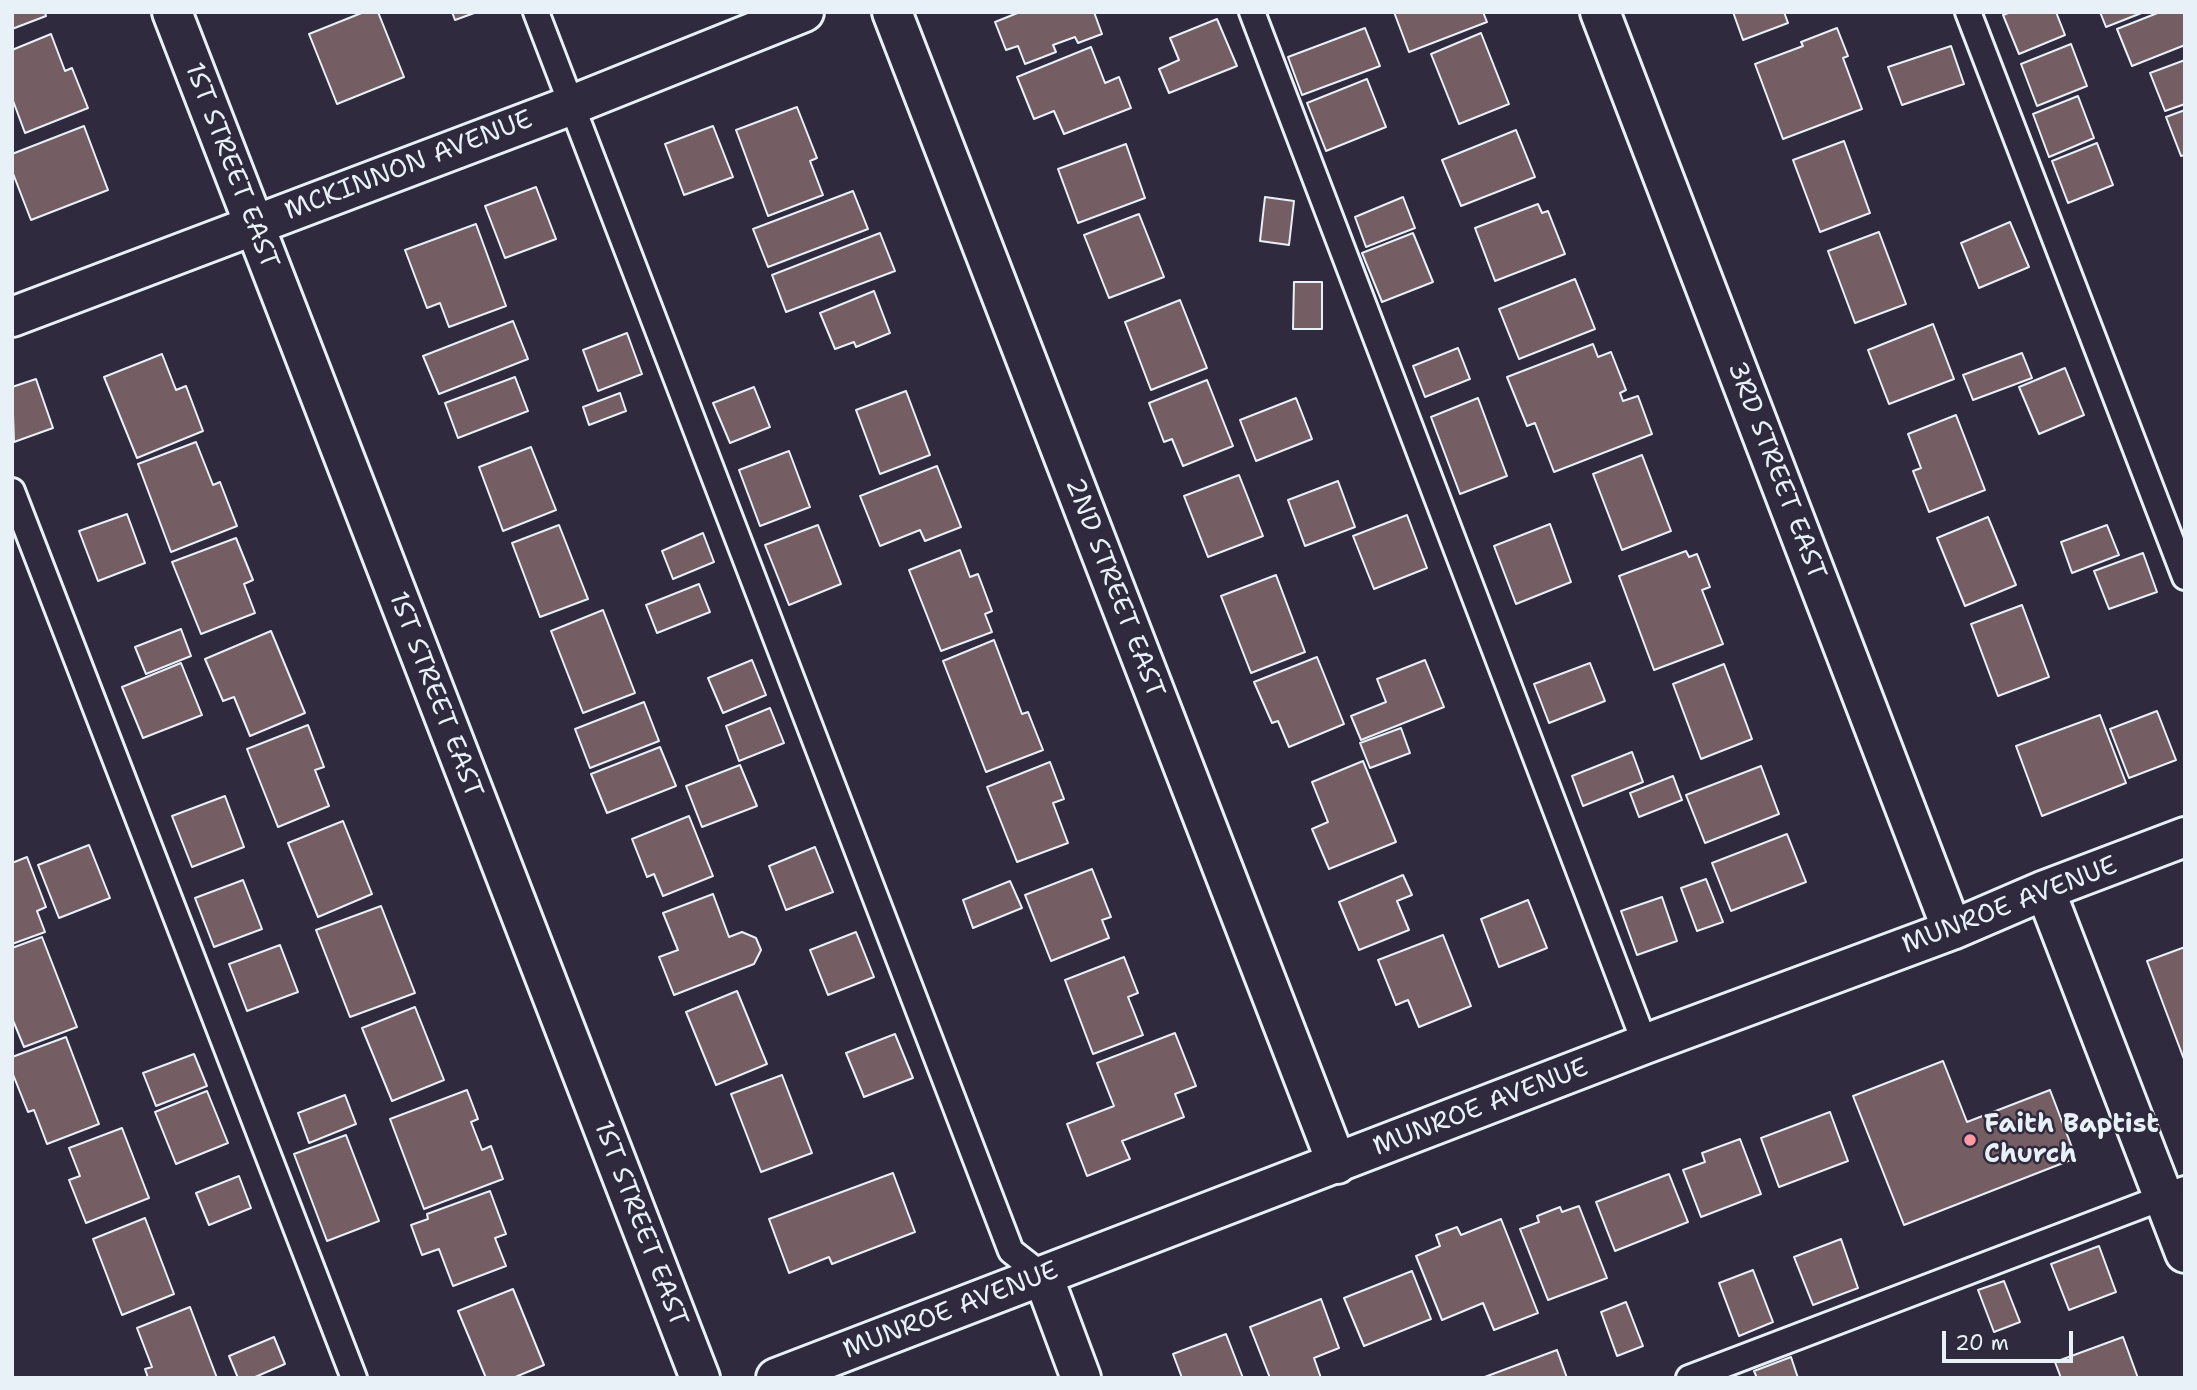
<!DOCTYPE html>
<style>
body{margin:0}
#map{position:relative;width:2197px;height:1390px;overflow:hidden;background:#2f2a3d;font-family:"Shantell Sans",sans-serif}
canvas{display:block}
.frame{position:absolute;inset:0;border:14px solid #e8f1f8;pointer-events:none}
.scale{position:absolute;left:1942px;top:1331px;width:131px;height:32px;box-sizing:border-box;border:4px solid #e8f1f8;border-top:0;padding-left:9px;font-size:21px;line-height:24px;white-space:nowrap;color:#e8f1f8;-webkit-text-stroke:5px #2f2a3d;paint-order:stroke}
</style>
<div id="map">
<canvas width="2197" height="1390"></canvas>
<div class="frame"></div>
<div class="scale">20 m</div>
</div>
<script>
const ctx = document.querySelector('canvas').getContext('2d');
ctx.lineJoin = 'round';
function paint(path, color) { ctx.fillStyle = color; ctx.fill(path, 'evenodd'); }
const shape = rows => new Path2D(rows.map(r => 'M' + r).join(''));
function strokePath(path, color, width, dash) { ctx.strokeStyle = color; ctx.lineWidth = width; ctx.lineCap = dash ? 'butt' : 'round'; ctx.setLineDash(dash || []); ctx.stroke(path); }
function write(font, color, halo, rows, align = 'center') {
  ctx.font = font + ' "Shantell Sans",sans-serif'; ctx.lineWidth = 5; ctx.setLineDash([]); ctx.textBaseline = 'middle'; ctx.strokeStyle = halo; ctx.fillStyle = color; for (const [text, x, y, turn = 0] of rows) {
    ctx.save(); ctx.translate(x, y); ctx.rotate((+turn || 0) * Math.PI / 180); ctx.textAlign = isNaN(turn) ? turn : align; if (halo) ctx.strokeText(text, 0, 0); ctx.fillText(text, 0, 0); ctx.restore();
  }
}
const building = shape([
 [12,12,45,12,46,16,12,29,12,12],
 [364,12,378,12,404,77,337,104,309,34,364,12],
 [452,12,477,12,455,20,452,12],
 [1020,12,1094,12,1102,34,1078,43,1075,37,1053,45,1056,52,1025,64,1018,46,1006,50,995,22,1020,12],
 [1394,12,1483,12,1487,22,1409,52,1394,12],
 [1733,12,1784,12,1788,23,1743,40,1733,12],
 [2011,12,2056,12,2065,35,2019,54,2003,15,2011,12],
 [2100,12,2144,12,2106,27,2100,12],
 [2160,12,2185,12,2185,45,2132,66,2117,29,2160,12],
 [1217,19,1237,66,1169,93,1159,69,1179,60,1170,38,1217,19],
 [1365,28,1380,66,1302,95,1288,57,1365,28],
 [1837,28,1848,56,1843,58,1862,109,1783,139,1755,64,1803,46,1801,42,1837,28],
 [1481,33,1509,104,1459,124,1431,54,1481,33],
 [51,34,65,71,72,68,88,108,25,133,12,98,12,50,51,34],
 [2071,44,2087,86,2037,106,2021,64,2071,44],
 [1951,46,1964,84,1902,105,1888,67,1951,46],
 [1091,47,1105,83,1119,77,1131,108,1064,134,1054,111,1034,119,1017,77,1091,47],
 [2185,60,2185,104,2165,111,2150,73,2185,60],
 [1367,79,1386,127,1326,151,1307,103,1367,79],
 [2078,96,2094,138,2049,157,2033,114,2078,96],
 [797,107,817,158,810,161,823,195,768,216,736,130,797,107],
 [2185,110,2185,155,2181,156,2166,117,2185,110],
 [84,126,108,190,31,220,12,171,12,154,84,126],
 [713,126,733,177,684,195,665,144,713,126],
 [1516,130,1535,177,1461,206,1442,160,1516,130],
 [1844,141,1870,213,1820,232,1793,160,1844,141],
 [2097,143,2113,185,2068,203,2052,161,2097,143],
 [1126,144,1145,198,1078,223,1058,169,1126,144],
 [536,187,556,239,505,258,485,206,536,187],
 [853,191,868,229,768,267,753,229,853,191],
 [1265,197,1294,201,1289,245,1260,241,1265,197],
 [1403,197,1415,228,1366,247,1355,217,1403,197],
 [1538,204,1542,213,1548,211,1565,254,1495,281,1475,228,1538,204],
 [1139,214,1164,277,1109,298,1084,235,1139,214],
 [2010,222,2029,267,1979,288,1961,243,2010,222],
 [476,224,506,306,449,327,440,303,427,308,405,250,476,224],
 [1879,232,1906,304,1855,323,1828,251,1879,232],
 [880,233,895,271,786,312,772,275,880,233],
 [1413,233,1433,282,1382,302,1362,253,1413,233],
 [1575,279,1595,329,1519,359,1499,309,1575,279],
 [1294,282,1322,282,1322,329,1293,329,1294,282],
 [874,291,890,333,856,347,854,342,835,349,820,313,874,291],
 [1180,300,1207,368,1151,390,1125,322,1180,300],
 [513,321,528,359,439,394,423,356,513,321],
 [1933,324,1954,379,1889,404,1868,350,1933,324],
 [627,333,642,374,598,391,583,350,627,333],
 [1593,344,1598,357,1611,352,1626,390,1620,393,1623,401,1638,396,1652,434,1554,472,1535,423,1527,426,1507,377,1593,344],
 [1458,348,1470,379,1425,397,1413,366,1458,348],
 [2022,353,2032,378,1973,400,1963,375,2022,353],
 [162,354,176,390,186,386,203,431,137,458,104,377,162,354],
 [2065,368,2084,415,2039,434,2019,387,2065,368],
 [515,377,528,411,458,438,445,403,515,377],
 [36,379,53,428,14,442,12,387,36,379],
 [1207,380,1233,446,1183,466,1172,439,1164,442,1149,403,1207,380],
 [754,387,770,427,730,443,713,403,754,387],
 [906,391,930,455,880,474,856,410,906,391],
 [620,393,626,411,589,425,583,407,620,393],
 [1296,398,1312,439,1256,461,1240,420,1296,398],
 [1478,398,1507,476,1460,494,1431,417,1478,398],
 [1956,415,1985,490,1929,512,1913,471,1921,468,1908,434,1956,415],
 [196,442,213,485,220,482,237,526,171,552,138,464,196,442],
 [531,447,556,510,503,531,479,467,531,447],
 [789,451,810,507,760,526,739,470,789,451],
 [1642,455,1671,531,1622,550,1593,474,1642,455],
 [937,466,961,527,925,541,920,530,880,546,860,496,937,466],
 [1239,475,1263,536,1208,557,1184,496,1239,475],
 [1338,481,1355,527,1305,546,1288,500,1338,481],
 [127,514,145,563,98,581,79,531,127,514],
 [1407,515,1427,568,1374,589,1353,536,1407,515],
 [1988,517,2016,585,1965,606,1937,538,1988,517],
 [1550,524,1571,582,1516,604,1494,546,1550,524],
 [559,525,588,599,540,617,512,543,559,525],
 [818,525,841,584,789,605,765,545,818,525],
 [2107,525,2119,555,2072,573,2061,542,2107,525],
 [703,533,714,562,673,579,662,551,703,533],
 [236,538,253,580,244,584,255,613,201,634,172,562,236,538],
 [960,550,970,577,978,574,992,611,985,614,992,632,941,651,909,570,960,550],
 [1686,551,1689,557,1697,554,1710,587,1702,590,1723,644,1654,670,1619,576,1686,551],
 [2143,553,2157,592,2109,609,2094,571,2143,553],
 [1276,575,1305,652,1251,673,1221,596,1276,575],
 [699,584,710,612,657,633,646,605,699,584],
 [2022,605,2049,677,1998,696,1971,624,2022,605],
 [603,610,635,693,583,713,551,631,603,610],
 [181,629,191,656,146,674,135,647,181,629],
 [271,631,305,713,250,736,234,697,223,701,205,659,271,631],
 [994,640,1022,714,1028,712,1043,750,986,772,943,661,994,640],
 [1317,657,1344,724,1289,747,1278,721,1272,723,1254,682,1317,657],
 [752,660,766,695,723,713,708,678,752,660],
 [1425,660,1444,707,1361,740,1351,716,1386,702,1377,679,1425,660],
 [181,663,202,715,143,738,122,687,181,663],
 [1590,663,1605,701,1549,723,1534,684,1590,663],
 [1724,664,1752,739,1701,759,1673,684,1724,664],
 [644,702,659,741,590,768,575,729,644,702],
 [770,708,784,743,739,761,726,726,770,708],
 [2157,711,2176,760,2129,778,2110,729,2157,711],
 [2100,715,2126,783,2042,816,2016,746,2100,715],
 [308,725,324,767,315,770,329,806,278,827,247,749,308,725],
 [1401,728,1410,753,1370,768,1360,743,1401,728],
 [660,747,676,786,607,813,591,774,660,747],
 [1632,752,1643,782,1583,806,1572,776,1632,752],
 [1363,761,1396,842,1329,869,1312,829,1328,822,1312,782,1363,761],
 [1050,762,1064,799,1053,803,1068,843,1017,862,987,787,1050,762],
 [740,765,757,806,702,827,686,786,740,765],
 [1761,766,1779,814,1705,843,1686,795,1761,766],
 [1673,776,1682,800,1639,817,1630,793,1673,776],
 [225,796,244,847,192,867,172,816,225,796],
 [689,816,713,876,663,896,654,874,647,877,632,839,689,816],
 [343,821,372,894,318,917,288,843,343,821],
 [1787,834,1806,882,1731,911,1712,863,1787,834],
 [89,845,110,898,59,918,38,865,89,845],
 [815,847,833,892,786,910,769,866,815,847],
 [27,857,46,907,37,911,45,932,12,944,12,863,27,857],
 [1092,869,1111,917,1102,920,1109,938,1051,961,1025,895,1092,869],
 [1403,875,1412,895,1397,901,1409,930,1359,950,1339,902,1403,875],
 [1706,879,1723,922,1697,931,1681,888,1706,879],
 [243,880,262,929,214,947,195,898,243,880],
 [1010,881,1022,908,973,928,963,900,1010,881],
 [713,894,729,937,742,932,756,938,761,950,754,964,674,995,659,957,678,950,663,913,713,894],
 [1662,897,1677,941,1637,955,1621,911,1662,897],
 [1528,900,1547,948,1499,967,1481,919,1528,900],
 [381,906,415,993,350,1017,316,930,381,906],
 [856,932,874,977,828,995,810,950,856,932],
 [1443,935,1471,1006,1419,1027,1408,1000,1396,1005,1378,960,1443,935],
 [42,937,77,1027,24,1047,12,1018,12,948,42,937],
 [280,945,298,992,247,1011,229,964,280,945],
 [2185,947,2185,1062,2147,961,2185,947],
 [1124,957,1138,993,1128,997,1143,1035,1093,1054,1065,980,1124,957],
 [737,991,767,1064,716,1085,686,1012,737,991],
 [415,1007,444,1080,392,1101,362,1028,415,1007],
 [1175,1033,1196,1086,1175,1094,1184,1117,1122,1141,1130,1159,1087,1176,1067,1124,1114,1106,1097,1063,1175,1033],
 [895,1034,913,1078,864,1097,846,1053,895,1034],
 [66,1037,99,1124,47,1144,34,1110,28,1112,12,1072,12,1057,66,1037],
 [194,1054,207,1086,156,1106,143,1073,194,1054],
 [1943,1061,1967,1122,2050,1090,2076,1158,1904,1225,1853,1096,1943,1061],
 [782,1075,812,1153,761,1172,731,1094,782,1075],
 [467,1090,478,1119,471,1122,482,1150,491,1146,503,1179,424,1209,390,1119,467,1090],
 [207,1091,228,1143,176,1164,155,1112,207,1091],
 [345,1095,356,1124,309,1143,298,1113,345,1095],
 [1830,1112,1848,1161,1779,1187,1761,1138,1830,1112],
 [122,1128,149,1198,86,1223,69,1180,80,1176,69,1148,122,1128],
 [346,1135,379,1221,327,1241,294,1154,346,1135],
 [1740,1139,1761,1194,1701,1217,1683,1170,1705,1162,1702,1153,1740,1139],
 [893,1173,915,1232,832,1264,829,1257,789,1273,769,1219,893,1173],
 [1669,1174,1688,1222,1615,1251,1596,1202,1669,1174],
 [239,1176,251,1208,209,1225,196,1193,239,1176],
 [490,1191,506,1234,495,1238,506,1266,453,1286,439,1249,422,1255,411,1225,428,1219,427,1214,490,1191],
 [1579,1206,1607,1278,1548,1300,1520,1229,1539,1222,1537,1216,1560,1207,1562,1212,1579,1206],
 [145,1218,174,1294,122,1315,93,1239,145,1218],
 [1501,1219,1538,1313,1494,1330,1483,1303,1442,1320,1416,1256,1440,1246,1436,1235,1457,1227,1461,1235,1501,1219],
 [1841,1239,1858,1288,1813,1305,1794,1257,1841,1239],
 [2099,1246,2116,1292,2069,1310,2051,1264,2099,1246],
 [1753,1270,1773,1322,1739,1336,1719,1283,1753,1270],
 [1412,1271,1431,1319,1364,1346,1344,1298,1412,1271],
 [2004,1281,2020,1322,1994,1332,1978,1290,2004,1281],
 [513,1289,544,1365,513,1378,486,1378,458,1311,513,1289],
 [1321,1299,1339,1348,1314,1358,1321,1378,1270,1378,1250,1327,1321,1299],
 [1626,1302,1643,1346,1617,1356,1601,1312,1626,1302],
 [190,1307,217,1378,148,1378,145,1369,152,1367,137,1328,190,1307],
 [1226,1334,1243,1378,1182,1378,1173,1354,1226,1334],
 [274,1337,285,1364,253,1378,238,1378,229,1356,274,1337],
 [2123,1337,2138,1378,2061,1378,2055,1362,2123,1337],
 [1557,1350,1567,1378,1482,1378,1557,1350],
 [1791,1357,1798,1378,1757,1378,1754,1371,1791,1357]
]);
paint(building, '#745d63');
strokePath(building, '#e8f1f8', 2);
const service = shape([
 [536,12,1011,1251,1043,1276],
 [1252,12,1645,1044],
 [1968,12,2185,577],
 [12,491,354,1378],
 [1689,1378,2185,1189]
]);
const minor = shape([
 [172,12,700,1378],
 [892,12,1337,1164],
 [1600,12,1952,930],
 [12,317,572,105,804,12],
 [2045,890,2185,1253],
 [1043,1276,1081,1378],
 [776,1378,1645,1044,1952,930,2045,890,2185,837]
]);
strokePath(service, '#e8f1f8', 30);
strokePath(minor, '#e8f1f8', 44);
strokePath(service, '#2f2a3d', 24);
strokePath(minor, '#2f2a3d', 38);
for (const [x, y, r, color] of [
 [1970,1140,7,"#ff9aa2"]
]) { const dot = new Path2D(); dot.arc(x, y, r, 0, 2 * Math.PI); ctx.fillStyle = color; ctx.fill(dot); strokePath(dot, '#2f2a3d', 2.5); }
write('26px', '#e8f1f8', '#2f2a3d', [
 ["1ST STREET EAST",231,166,69],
 ["MCKINNON AVENUE",409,166,-21],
 ["3RD STREET EAST",1776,471,69],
 ["2ND STREET EAST",1114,588,69],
 ["1ST STREET EAST",435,695,69],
 ["MUNROE AVENUE",2010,906,-21],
 ["MUNROE AVENUE",1481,1108,-21],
 ["1ST STREET EAST",640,1224,69],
 ["MUNROE AVENUE",951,1311,-21]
]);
write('bold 26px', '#e8f1f8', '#2f2a3d', [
 ["Faith Baptist",1984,1125],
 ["Church",1984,1155]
], 'left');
</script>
